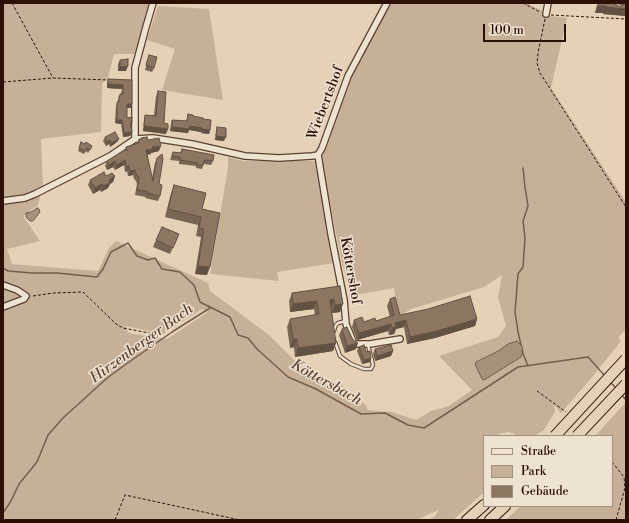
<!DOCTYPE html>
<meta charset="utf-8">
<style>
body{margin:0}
#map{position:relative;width:629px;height:523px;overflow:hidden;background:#e5d2b6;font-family:"Libre Bodoni",serif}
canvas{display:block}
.frame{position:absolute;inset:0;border:4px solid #2c1005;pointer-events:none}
.legend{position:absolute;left:483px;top:435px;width:130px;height:72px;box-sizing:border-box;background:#eee2d0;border:1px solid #a08e7f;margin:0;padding:5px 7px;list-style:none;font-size:12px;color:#2c1005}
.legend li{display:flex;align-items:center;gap:8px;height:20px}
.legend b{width:20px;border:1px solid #a08e7f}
.scale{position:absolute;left:483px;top:24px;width:83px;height:18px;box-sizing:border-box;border:2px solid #2c1005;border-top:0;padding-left:5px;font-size:12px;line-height:14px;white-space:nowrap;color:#2c1005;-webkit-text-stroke:3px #eee2d0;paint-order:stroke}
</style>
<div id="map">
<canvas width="629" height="523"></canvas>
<div class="frame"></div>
<ul class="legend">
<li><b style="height:5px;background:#eee2d0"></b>Straße</li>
<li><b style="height:11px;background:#c6b198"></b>Park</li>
<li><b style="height:11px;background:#8c7561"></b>Gebäude</li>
</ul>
<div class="scale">100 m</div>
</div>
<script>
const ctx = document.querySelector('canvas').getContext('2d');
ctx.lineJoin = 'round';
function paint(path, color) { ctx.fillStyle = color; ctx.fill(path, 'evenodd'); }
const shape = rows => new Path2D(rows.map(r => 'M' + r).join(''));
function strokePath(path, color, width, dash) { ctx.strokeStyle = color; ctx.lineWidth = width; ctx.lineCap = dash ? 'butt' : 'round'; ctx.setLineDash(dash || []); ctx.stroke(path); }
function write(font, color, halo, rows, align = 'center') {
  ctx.font = font + ' "Libre Bodoni",serif'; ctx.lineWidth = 3; ctx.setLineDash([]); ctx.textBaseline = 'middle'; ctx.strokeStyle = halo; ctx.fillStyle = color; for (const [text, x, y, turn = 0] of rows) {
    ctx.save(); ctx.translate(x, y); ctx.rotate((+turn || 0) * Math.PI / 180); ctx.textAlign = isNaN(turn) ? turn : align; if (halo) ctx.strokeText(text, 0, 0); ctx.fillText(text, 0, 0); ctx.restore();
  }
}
paint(shape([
 [3,3,150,3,135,54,114,54,108,77,102,84,101,132,41,139,43,185,38,205,23,216,40,241,7,249,12,264,98,271,109,248,116,241,208,283,210,291,269,335,308,374,344,386,336,390,365,404,368,410,392,412,416,420,431,411,449,406,472,390,439,356,498,337,506,326,498,297,502,275,484,287,411,309,398,317,394,288,350,296,342,262,321,160,351,77,391,3,526,3,549,14,549,16,567,18,551,88,626,202,626,329,618,338,621,341,593,376,561,413,554,405,555,412,543,431,534,436,519,436,509,432,498,434,496,436,484,436,484,492,453,520,429,520,435,516,439,510,429,514,417,520,3,520,3,373,4,371,3,371],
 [202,309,208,312,167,339,128,333,126,326,163,334],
 [508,344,523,352,475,364,476,362,498,351],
 [158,6,209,9,223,100,162,90,175,49,147,40],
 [228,157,243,161,316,161,334,263,277,272,279,281,210,274,228,168],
 [626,402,626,520,506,520,521,506,612,506,612,436,595,436]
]), '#c6b198');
const water = shape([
 [37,208,39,209,40,212,33,221,30,221,26,217,26,213,31,212,37,208],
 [517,341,522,346,523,352,521,357,484,380,482,379,475,364,476,362,498,351,508,344,517,341]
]);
paint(water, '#a6907a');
strokePath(water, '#755d4b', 1);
strokePath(shape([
 [3,268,8,271,32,273,57,273,97,277,103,269,111,252,128,243,137,256,148,260,155,258,162,269,180,272,194,285,200,302,230,317,238,335,248,338,257,349,288,377,316,389,361,414,385,413,408,425,424,428,518,367,588,357,605,376],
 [521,345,518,332,515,312,518,274,523,267,525,238,523,221,528,206,525,187,523,168],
 [522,351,528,366],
 [610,382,616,388],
 [621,394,626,400],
 [3,513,11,501,19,484,37,462,48,435,63,418,106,379,122,367,172,332,210,308]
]), '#755d4b', 1.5);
const lane = shape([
 [334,331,335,327,336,325,338,323,346,321],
 [335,342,340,356,351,364,364,369,371,369,373,365,368,345]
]);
const street = shape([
 [546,14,548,3],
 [135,139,135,68,146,27,153,3],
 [318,155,331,234,344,300,346,324,354,344,370,344,400,339],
 [3,201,25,198,35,194,110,156,135,139,153,138,192,144,245,156,279,158,312,156,318,155,322,148,348,76,387,3],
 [3,285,17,290,26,296,24,299,3,307]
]);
const highway = shape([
 [467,520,484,505],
 [490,520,505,506]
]);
strokePath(lane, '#5a4031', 4.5);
strokePath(street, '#5a4031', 8);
strokePath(highway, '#2c1005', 12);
strokePath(shape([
 [12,3,53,78],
 [523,3,540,12],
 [551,15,626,19],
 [545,19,538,53,537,63,540,73,626,207],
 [3,82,53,78,109,80],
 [33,296,53,293,83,292,116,324,123,328,160,335],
 [537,391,566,412],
 [612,462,624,477,626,477],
 [115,520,125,495,240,520],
 [616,520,625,488,624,477]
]), '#2c1005', 1, [3, 2]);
strokePath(lane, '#eee2d0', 2.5);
strokePath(street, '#eee2d0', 5.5);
strokePath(highway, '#e5d2b6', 10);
const highwayBridge = shape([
 [555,436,626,359],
 [577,436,626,384]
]);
strokePath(highwayBridge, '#2c1005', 12, []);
strokePath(highwayBridge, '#e5d2b6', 10);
paint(shape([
 [618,3,626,3,626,16,603,14,603,13,595,13,597,6,621,7,622,6,618,4],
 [149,55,154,68,152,72,145,70],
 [120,60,126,71,118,71,118,64],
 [108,79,132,80,131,108,127,108,127,118,131,125,132,132,130,136,123,137,121,124,115,123,116,106,120,94,121,94,122,89,107,88,107,83],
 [158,91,164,123,166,134,143,131,144,120,145,115,154,115,156,96],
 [188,114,193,116,203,119,210,130,209,134,201,133,201,132,189,130,188,133,170,131,171,124,172,120,186,121],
 [217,127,224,141,215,140,216,131],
 [105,137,119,139,117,142,110,147,109,144,106,146,103,141],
 [141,138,148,140,159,151,151,153,151,154,147,155,152,178,155,163,157,158,160,196,158,201,145,198,146,197,135,195,137,184,136,181,134,179,133,175,128,176,127,171,125,172,124,165,115,170,113,167,107,170,105,166,107,161,125,150,126,147,137,143,139,139,141,139],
 [81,142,91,148,88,153,86,151,84,154,78,151],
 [182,149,213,161,211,165,204,164,202,169,196,168,196,166,179,164,179,161,170,160,173,152,180,153],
 [106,176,115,176,113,182,110,184,108,188,101,192,100,190,93,194,88,185,90,180],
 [174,185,202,209,207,275,195,274,201,237,196,236,198,225,165,217,171,193],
 [179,234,170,254,153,247,156,240],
 [340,286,340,312,332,313,331,308,336,343,333,351,295,357,294,347,290,348,287,327,290,319,315,315,314,309,290,312,289,301,292,293],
 [390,299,400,315,477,319,475,326,435,338,407,344,404,327,396,329,394,334,389,335,388,331,357,340,352,327,354,320,364,322,376,321,390,317,387,306],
 [342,329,356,349,345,353,339,335],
 [359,347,366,352,371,358,370,362,362,364,357,351],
 [375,349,393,351,391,356,375,361,373,354]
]), '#786553');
paint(shape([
 [597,6,606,6,626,9,626,16,603,14,603,13,595,13],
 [128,66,126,71,118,71,120,67],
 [108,84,123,85,122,89,107,88],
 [127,104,132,104,131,108,126,108],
 [117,120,122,120,121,124,115,123],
 [144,126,168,129,166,134,143,131],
 [190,126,202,128,201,132,189,130,188,133,170,131,172,127],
 [202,129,210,130,209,134,201,133],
 [132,132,130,136,123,137,124,133],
 [216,136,226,137,224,141,215,140],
 [119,139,117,142,110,147,111,143],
 [110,140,109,144,106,146,107,142],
 [161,146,159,151,151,153,151,154,144,155,146,150,152,147],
 [125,160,124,165,115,170,117,165],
 [115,161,113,167,107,170,109,165],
 [129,166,127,171,125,172,127,167],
 [135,170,133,175,128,176,130,171],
 [115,176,113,182,110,184,108,188,101,192,103,186,109,180],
 [102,184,100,190,93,194,95,188],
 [198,266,210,267,207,275,195,274],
 [334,299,331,307,330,300],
 [317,301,314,309,290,312,293,304],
 [343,304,340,312,332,313,335,305],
 [477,319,475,326,435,338,407,344,410,337],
 [406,320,404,327,396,329,394,334,389,335,392,328,395,323],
 [391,324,388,331,357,340,359,333],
 [293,339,297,339,294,347,290,348],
 [336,343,333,351,295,357,298,348],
 [358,343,356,349,345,353,347,346],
 [393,351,391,356,375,361,377,356],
 [371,358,370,362,362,364,364,360]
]), '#625244');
const building = shape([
 [599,3,613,3,621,7,624,3,626,3,626,9,606,7,606,6,597,6,599,3],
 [149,55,157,57,154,68,146,65,149,55],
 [128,59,128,66,120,67,120,60,128,59],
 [108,79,132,80,132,104,127,104,127,118,132,117,132,122,130,122,132,132,124,133,122,120,117,120,117,102,119,102,119,96,120,96,120,94,123,94,123,85,108,84,108,79],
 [158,91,166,92,164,123,168,124,168,129,144,126,145,115,156,116,158,91],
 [188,114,193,115,193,116,203,118,203,119,211,120,210,130,202,129,202,128,190,126,189,129,172,127,172,120,187,121,188,114],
 [217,127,226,128,226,137,216,136,217,127],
 [115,132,119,139,111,143,110,140,107,142,105,137,115,132],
 [147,137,148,140,159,138,161,146,152,147,153,149,146,150,153,181,157,158,162,154,163,159,159,184,162,185,160,196,147,193,147,191,137,190,139,179,138,176,136,174,135,170,130,171,129,166,127,167,125,160,117,165,115,161,109,165,107,161,126,149,127,151,126,147,139,143,139,139,142,139,141,138,147,137],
 [81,142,85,144,86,142,92,146,90,150,87,148,85,151,79,148,81,142],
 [182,149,214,155,213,161,204,160,203,165,197,165,197,163,180,160,180,157,172,156,173,152,181,153,182,149],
 [104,172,106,176,112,173,115,176,109,180,110,183,103,186,102,184,95,188,90,180,104,172],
 [174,185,206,193,202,209,220,213,210,267,198,266,204,229,199,228,201,217,168,209,174,185],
 [162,227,179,234,173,248,156,240,162,227],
 [340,286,343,304,335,305,334,299,330,300,336,343,298,348,297,339,293,339,290,319,319,314,317,301,293,304,292,293,340,286],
 [470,296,477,319,437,331,410,337,406,320,395,323,396,327,392,328,391,324,359,333,354,320,362,317,364,322,375,318,376,321,394,315,390,299,395,297,400,315,428,309,470,296],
 [347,327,353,340,358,343,347,346,342,329,347,327],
 [364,345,366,352,370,351,371,358,364,360,359,347,364,345],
 [391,345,393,351,377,356,375,349,391,345]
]);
paint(building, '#8c7561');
strokePath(building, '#625244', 1);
write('14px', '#2c1005', '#eee2d0', [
 ["Wiebertshof",326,103,-69],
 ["Köttershof",350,271,80]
]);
write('italic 15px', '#5d4334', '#eee2d0', [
 ["Hirzenberger Bach",142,344,-36],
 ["Köttersbach",326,383,29]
]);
</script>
